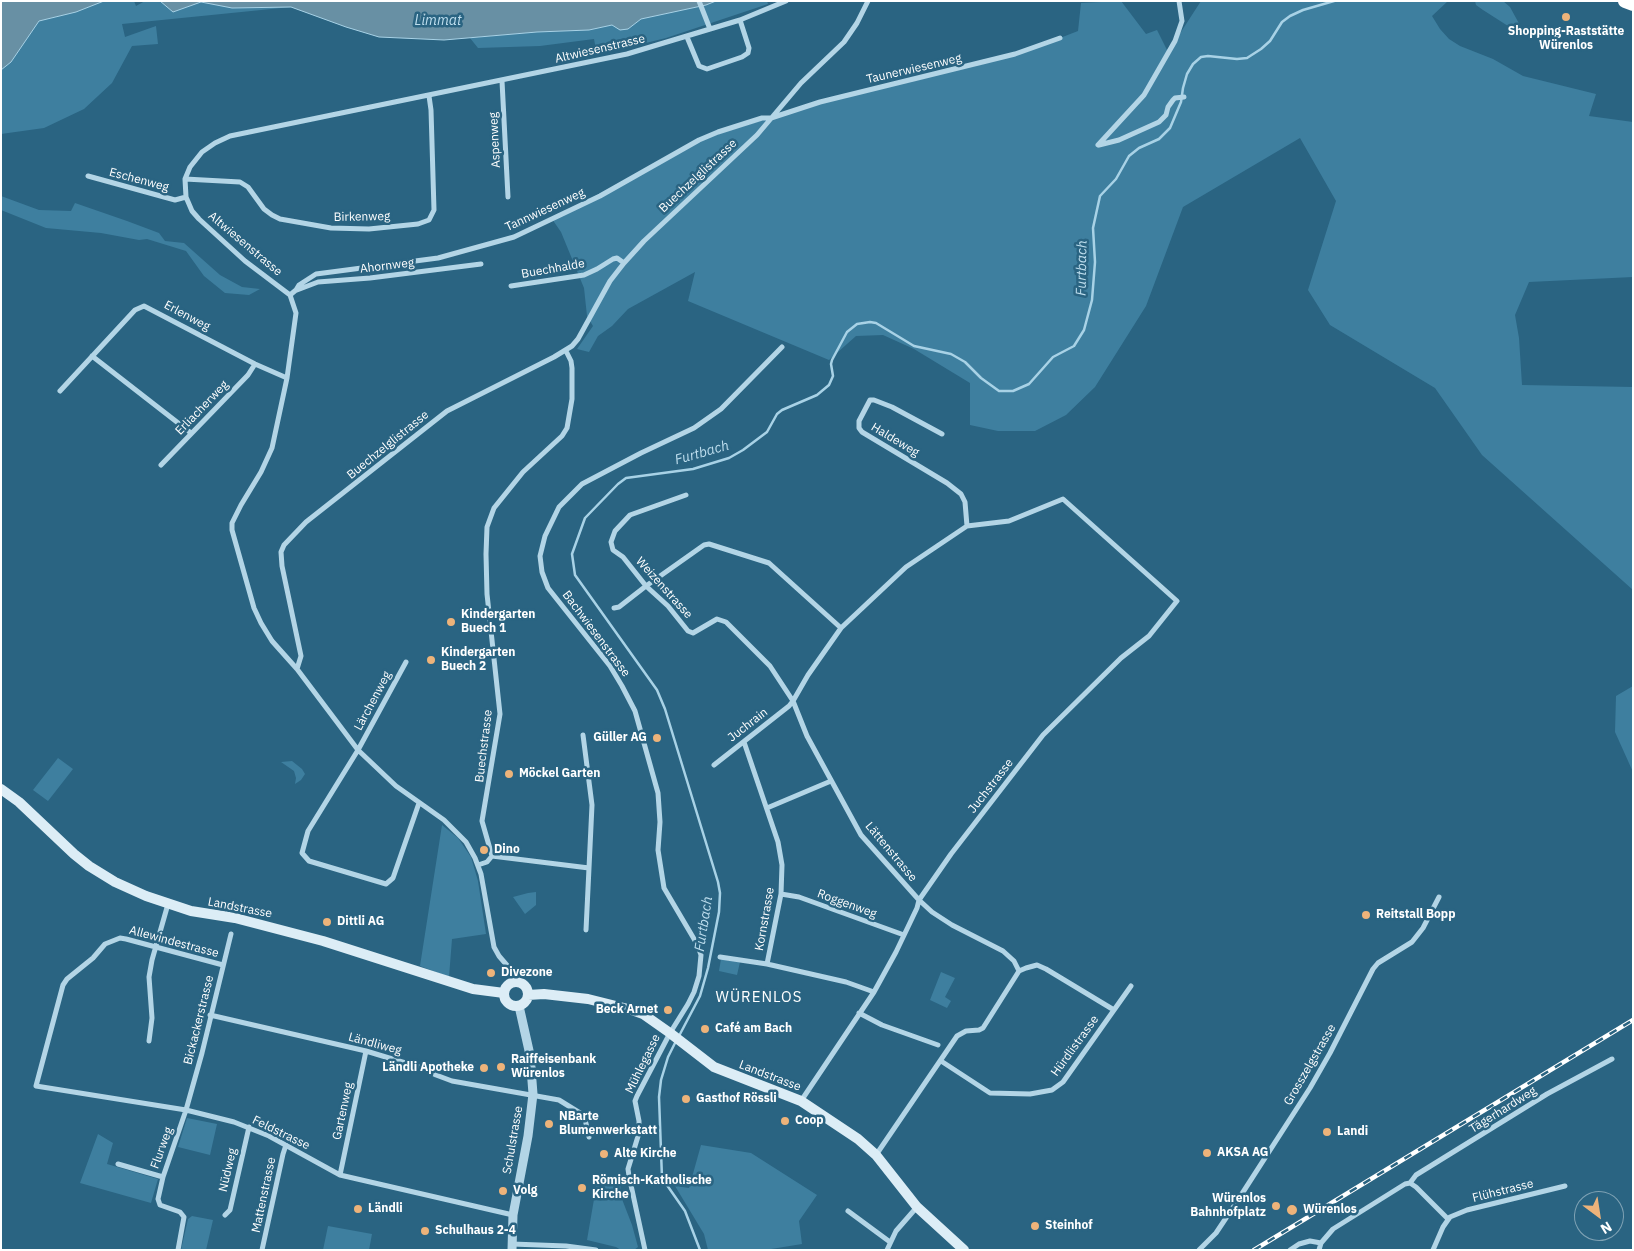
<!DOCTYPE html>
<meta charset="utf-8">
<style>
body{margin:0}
#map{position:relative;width:1634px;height:1251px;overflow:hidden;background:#2a6482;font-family:"IBM Plex Sans",sans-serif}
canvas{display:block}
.frame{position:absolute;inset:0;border:2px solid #fff;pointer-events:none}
.north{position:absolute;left:1574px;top:1191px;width:50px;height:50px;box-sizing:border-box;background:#2a6482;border:1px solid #7fa2b4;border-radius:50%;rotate:149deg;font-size:14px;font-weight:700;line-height:20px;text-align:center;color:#fff}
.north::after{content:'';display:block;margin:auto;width:18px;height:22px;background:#edb37a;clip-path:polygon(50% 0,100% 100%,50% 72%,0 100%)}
</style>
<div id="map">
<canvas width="1634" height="1251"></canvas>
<div class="frame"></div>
<div class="north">N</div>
</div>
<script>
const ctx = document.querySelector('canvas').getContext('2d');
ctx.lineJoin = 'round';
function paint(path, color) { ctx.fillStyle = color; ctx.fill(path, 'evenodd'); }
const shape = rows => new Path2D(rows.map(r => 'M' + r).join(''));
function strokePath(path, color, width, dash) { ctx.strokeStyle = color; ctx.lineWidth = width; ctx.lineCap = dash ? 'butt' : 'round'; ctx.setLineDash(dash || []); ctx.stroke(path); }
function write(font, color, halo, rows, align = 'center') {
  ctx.font = font + ' "IBM Plex Sans",sans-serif'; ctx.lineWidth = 5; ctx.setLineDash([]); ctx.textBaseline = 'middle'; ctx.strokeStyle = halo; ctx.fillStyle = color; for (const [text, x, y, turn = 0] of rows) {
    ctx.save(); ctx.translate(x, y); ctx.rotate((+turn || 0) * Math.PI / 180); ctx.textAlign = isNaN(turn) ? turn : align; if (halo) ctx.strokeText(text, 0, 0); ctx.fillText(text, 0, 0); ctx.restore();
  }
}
paint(shape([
 [104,1,134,1,136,6,145,1,160,1,173,12,201,2,232,8,291,7,122,24,125,37,156,26,158,44,132,46,112,83,84,109,44,128,1,134,1,70,11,62,39,21,76,12],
 [716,1,767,1,768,4,666,38,597,55,594,39,540,46,478,48,470,38,537,32,589,30,612,25,628,29,641,19,706,5],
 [1121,1,1146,34,1157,30,1168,52,1201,1,1448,1,1432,16,1440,29,1449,39,1460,46,1493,59,1523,76,1596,94,1589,116,1633,122,1633,277,1529,282,1515,315,1519,338,1522,385,1633,387,1633,590,1482,455,1435,388,1330,325,1308,290,1336,201,1300,138,1183,207,1146,306,1095,387,1066,415,1035,431,998,431,970,425,970,383,914,349,883,335,856,336,829,360,688,301,695,272,628,309,612,326,598,336,589,352,577,349,593,326,587,316,584,288,561,232,552,219,699,140,820,102,967,67,1060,38,1078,31,1081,3],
 [1475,1,1503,1,1510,7,1522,29,1519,33,1483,10,1476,5],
 [1,196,39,210,71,211,75,203,127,221,159,233,165,241,184,243,220,275,242,287,260,289,249,295,225,293,204,276,186,251,147,239,139,240,101,233,46,228,1,210],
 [1633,686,1633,772,1615,732,1616,696],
 [58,758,73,769,48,801,33,790],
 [292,761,302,769,305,774,301,780,295,784,296,778,294,771,281,762],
 [442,825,458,838,471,857,478,881,486,934,452,939,449,977,420,966],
 [536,892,536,905,525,914,513,897,528,893],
 [721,959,740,962,737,975,719,971],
 [941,972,955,978,945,997,951,1001,947,1008,930,1000],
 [187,1118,217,1124,210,1155,178,1147],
 [98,1134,113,1143,107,1164,158,1179,151,1203,80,1183],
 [701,1145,751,1153,817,1195,799,1221,802,1244,765,1250,708,1250,704,1234,675,1186,689,1188],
 [598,1176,621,1177,620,1194,632,1225,638,1247,634,1250,621,1250,616,1247,587,1240],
 [192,1216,213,1220,206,1250,181,1250,188,1219],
 [328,1226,372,1234,369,1250,323,1250]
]), '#3e7f9f');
const water = shape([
 [1,1,104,1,76,12,39,21,11,62,1,70,1,1],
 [160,1,716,1,706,5,641,19,628,29,620,30,612,25,589,30,537,32,444,40,379,37,346,27,291,7,232,8,201,2,173,12,160,1]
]);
paint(water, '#6890a4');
strokePath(water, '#a8d2e6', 1);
strokePath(shape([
 [679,1036,700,996,708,968,719,912,720,893,718,882,665,709,657,690,575,575,572,554,585,518,618,484,626,478,693,469,729,458,743,450,767,432,777,414,782,410,817,395,829,385,833,376,831,364,832,360,847,332,857,324,870,322,876,323,914,346,951,354,965,362,981,378,999,391,1013,391,1029,384,1053,357,1074,346,1084,330,1092,300,1095,262,1093,228,1100,196,1116,179,1129,156,1139,148,1159,139,1170,128,1181,102,1183,88,1187,74,1193,64,1201,57,1208,56,1237,59,1247,58,1261,49,1270,41,1282,22,1290,16,1303,10,1334,1],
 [676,1041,668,1057,661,1080,659,1097,662,1178,685,1211,700,1250]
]), '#a8d2e6', 2.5);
strokePath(shape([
 [699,1,710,29],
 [687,37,699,66,707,69,742,57,748,53,749,48,740,20],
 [502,81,508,197],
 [1098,145,1144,95,1175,41,1182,21,1179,1],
 [1099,145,1119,140,1159,122,1166,115,1168,107,1173,100,1175,98,1184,97],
 [88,176,175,200,186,197],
 [185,179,240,182,248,187,264,209,272,215,280,219,331,228,369,229,418,224,429,220,434,210,431,110,429,96],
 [511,286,584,275,597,269,613,259,617,258,624,263],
 [297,290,318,282,370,278,481,264],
 [290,295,296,290,299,285,316,274,438,258,514,237,600,196,699,140,718,132,762,118,771,118,820,102,1015,54,1060,38],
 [92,356,191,433],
 [60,391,135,310,144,306,255,364,287,378],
 [942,434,892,407,874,400,870,400,859,421,859,428,862,432,947,483,961,494,965,502,967,526],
 [161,465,248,375,255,364],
 [686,495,630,515,615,531,611,542,613,550,623,557,646,586,668,606,688,631,693,633,717,619,726,622,770,666,793,701,789,706,714,765],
 [614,608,619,607,646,586,704,545,709,544,769,563,841,628],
 [406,662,358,750,308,831,302,853,309,861,386,884,393,878,419,803],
 [297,669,301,656,282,566,281,552,284,545,306,522,447,411,554,357,572,346,578,339,610,281,624,263,644,241,757,135,801,83,844,42,857,23,868,1],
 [583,735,592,805,589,868],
 [744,742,778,842,782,865,781,894,767,964,846,982,874,992],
 [767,808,831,781],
 [492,856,482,821,500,714,487,594,486,554,487,527,494,508,523,472,562,436,567,428,572,399,572,368,571,361,566,351],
 [492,856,589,868,586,930],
 [478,865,487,862,492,856],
 [781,894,799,897,904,935],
 [720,957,767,964],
 [223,965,126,939,120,938,105,944,93,958,67,979,63,985,36,1086,186,1110,234,1122,269,1136,340,1175,513,1215],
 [1019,971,1026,968,1037,965,1046,969,1114,1010],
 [514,982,511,970,499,956,494,947,481,874,475,858,466,842,444,820,396,786,358,750,297,669,272,641,261,623,254,608,232,530,232,523,241,505,261,472,272,448,287,378,296,313,290,295,245,261,199,219,192,211,186,197,185,179,190,167,202,152,215,143,230,136,627,54,740,20,786,1],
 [859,1013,882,1025,938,1045],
 [210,1015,366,1051,422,1068,436,1075,452,1081,559,1100,580,1113,585,1119,589,1137],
 [149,1041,152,1018,149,977,152,960,168,904],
 [941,1061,990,1093,1030,1094,1052,1090,1063,1082,1131,986],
 [801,1101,874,992,896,952,917,908,919,900,951,854,1043,735,1121,658,1149,636,1177,601,1063,499,1009,521,967,526,906,567,841,628,808,675,793,701,807,736,861,835,919,900,932,912,952,925,1003,951,1014,961,1019,971,983,1028,979,1030,966,1031,957,1036,876,1155],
 [118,1164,163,1177,186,1110,202,1053,231,934],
 [340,1175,366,1051],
 [163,1177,158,1199,160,1205,180,1212,184,1217,178,1250],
 [1410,1183,1416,1175,1547,1094,1612,1059],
 [1410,1183,1416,1187,1448,1219],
 [848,1211,890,1242],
 [225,1215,230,1210,249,1127],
 [512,1244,566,1246,596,1250],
 [262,1250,283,1154,286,1145],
 [645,1250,629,1176,628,1169,639,1133,639,1121,635,1101,637,1096,670,1033,688,1004,694,992,699,976,701,955,697,944,664,888,658,850,660,822,658,793,635,711,622,686,610,666,548,588,542,572,540,556,545,536,559,507,582,484,641,453,694,428,721,409,782,347],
 [887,1250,896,1231,917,1207],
 [1199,1250,1216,1233,1236,1203,1310,1088,1330,1053,1373,969,1378,963,1412,942,1423,928,1439,897],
 [1290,1250,1299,1244,1310,1241,1321,1243],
 [1319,1250,1321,1243,1333,1229,1405,1184,1410,1183],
 [1433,1250,1443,1227,1450,1217,1467,1210,1565,1186]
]), '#b3d5e6', 5);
strokePath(shape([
 [512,1250,513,1215,528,1136,533,1094,530,1055,519,1006]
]), '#b3d5e6', 9);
strokePath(shape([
 [1,789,19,802,74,854,89,866,115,882,146,896,191,911,235,918,323,941,473,989,504,993],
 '504 994a12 12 0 1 1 24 0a12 12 0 1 1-24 0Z',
 [528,995,544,994,588,999,632,1010,643,1014,670,1033,714,1067,801,1101,858,1139,876,1155,917,1207,964,1250]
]), '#dcedf6', 10);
strokePath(shape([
 [1625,1,1633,4]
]), '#fff', 14);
const rail = shape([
 [1254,1250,1633,1020]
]);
strokePath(rail, '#fff', 4.5);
strokePath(rail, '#2a6482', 2.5, [8]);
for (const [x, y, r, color] of [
 [1566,17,5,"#edb37a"],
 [451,622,5,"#edb37a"],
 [431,660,5,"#edb37a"],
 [657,738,5,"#edb37a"],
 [509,774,5,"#edb37a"],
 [484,850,5,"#edb37a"],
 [1366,915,5,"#edb37a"],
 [327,922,5,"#edb37a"],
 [491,973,5,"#edb37a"],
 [668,1010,5,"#edb37a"],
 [705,1029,5,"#edb37a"],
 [501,1067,5,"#edb37a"],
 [484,1068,5,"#edb37a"],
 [686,1099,5,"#edb37a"],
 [785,1121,5,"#edb37a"],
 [549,1124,5,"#edb37a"],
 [1327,1132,5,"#edb37a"],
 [1207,1153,5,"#edb37a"],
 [604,1154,5,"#edb37a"],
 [582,1188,5,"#edb37a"],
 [503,1191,5,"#edb37a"],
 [1276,1206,5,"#edb37a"],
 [358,1209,5,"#edb37a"],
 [1292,1210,6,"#edb37a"],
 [1035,1226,5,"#edb37a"],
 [425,1231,5,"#edb37a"]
]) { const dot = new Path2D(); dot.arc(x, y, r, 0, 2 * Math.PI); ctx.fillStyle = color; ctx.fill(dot); strokePath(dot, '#2a6482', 2); }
write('bold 12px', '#fff', '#2a6482', [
 ["Shopping-Raststätte",1566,32,"center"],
 ["Würenlos",1566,46,"center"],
 ["Kindergarten",461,615],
 ["Buech 1",461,629],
 ["Kindergarten",441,653],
 ["Buech 2",441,667],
 ["Güller AG",647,738,"right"],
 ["Möckel Garten",519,774],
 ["Dino",494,850],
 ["Reitstall Bopp",1376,915],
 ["Dittli AG",337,922],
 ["Divezone",501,973],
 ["Beck Arnet",658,1010,"right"],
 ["Café am Bach",715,1029],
 ["Raiffeisenbank",511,1060],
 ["Würenlos",511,1074],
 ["Ländli Apotheke",474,1068,"right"],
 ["Gasthof Rössli",696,1099],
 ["NBarte",559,1117],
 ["Blumenwerkstatt",559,1131],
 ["Coop",795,1121],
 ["Landi",1337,1132],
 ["AKSA AG",1217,1153],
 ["Alte Kirche",614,1154],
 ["Römisch-Katholische",592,1181],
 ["Kirche",592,1195],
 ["Volg",513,1191],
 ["Würenlos",1266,1199,"right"],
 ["Bahnhofplatz",1266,1213,"right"],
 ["Ländli",368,1209],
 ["Würenlos",1303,1210],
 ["Steinhof",1045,1226],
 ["Schulhaus 2-4",435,1231]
], 'left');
write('12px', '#fff', '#2a6482', [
 ["Altwiesenstrasse",600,49,-13],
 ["Taunerwiesenweg",914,69,-13],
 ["Aspenweg",495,140,-93],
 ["Buechzelglistrasse",698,176,-43],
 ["Eschenweg",139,180,15],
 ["Tannwiesenweg",545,210,-25],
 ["Birkenweg",362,217,-1],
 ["Altwiesenstrasse",245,244,40],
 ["Ahornweg",387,266,-7],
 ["Buechhalde",553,269,-10],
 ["Erlenweg",187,316,28],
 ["Erliacherweg",202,408,-46],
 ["Haldeweg",895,440,31],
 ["Buechzelglistrasse",388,445,-39],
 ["Weizenstrasse",664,588,48],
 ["Bachwiesenstrasse",596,634,53],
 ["Lärchenweg",373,701,-62],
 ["Juchrain",748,725,-38],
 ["Buechstrasse",484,746,-83],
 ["Juchstrasse",991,786,-52],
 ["Lättenstrasse",891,852,50],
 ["Roggenweg",847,904,20],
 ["Landstrasse",240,908,11],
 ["Kornstrasse",765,919,-80],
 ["Allewindestrasse",174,942,15],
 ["Bickackerstrasse",199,1020,-76],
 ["Ländliweg",375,1044,15],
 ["Hürdlistrasse",1075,1046,-54],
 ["Mühlegasse",643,1064,-64],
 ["Grosszelgstrasse",1310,1065,-60],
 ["Landstrasse",770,1076,21],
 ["Tägerhardweg",1503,1110,-32],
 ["Gartenweg",343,1111,-78],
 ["Feldstrasse",281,1133,26],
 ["Schulstrasse",513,1140,-80],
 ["Flurweg",162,1148,-70],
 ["Nüdweg",228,1170,-77],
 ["Flühstrasse",1503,1191,-14],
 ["Mattenstrasse",264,1195,-78]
]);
write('italic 14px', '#bedeee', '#2a6482', [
 ["Limmat",438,21],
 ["Furtbach",1082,268,-89],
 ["Furtbach",702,453,-16],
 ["Furtbach",704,924,-81]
]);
ctx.letterSpacing = '1px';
write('15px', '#fff', '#2a6482', [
 ["WÜRENLOS",759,998]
]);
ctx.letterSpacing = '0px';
</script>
